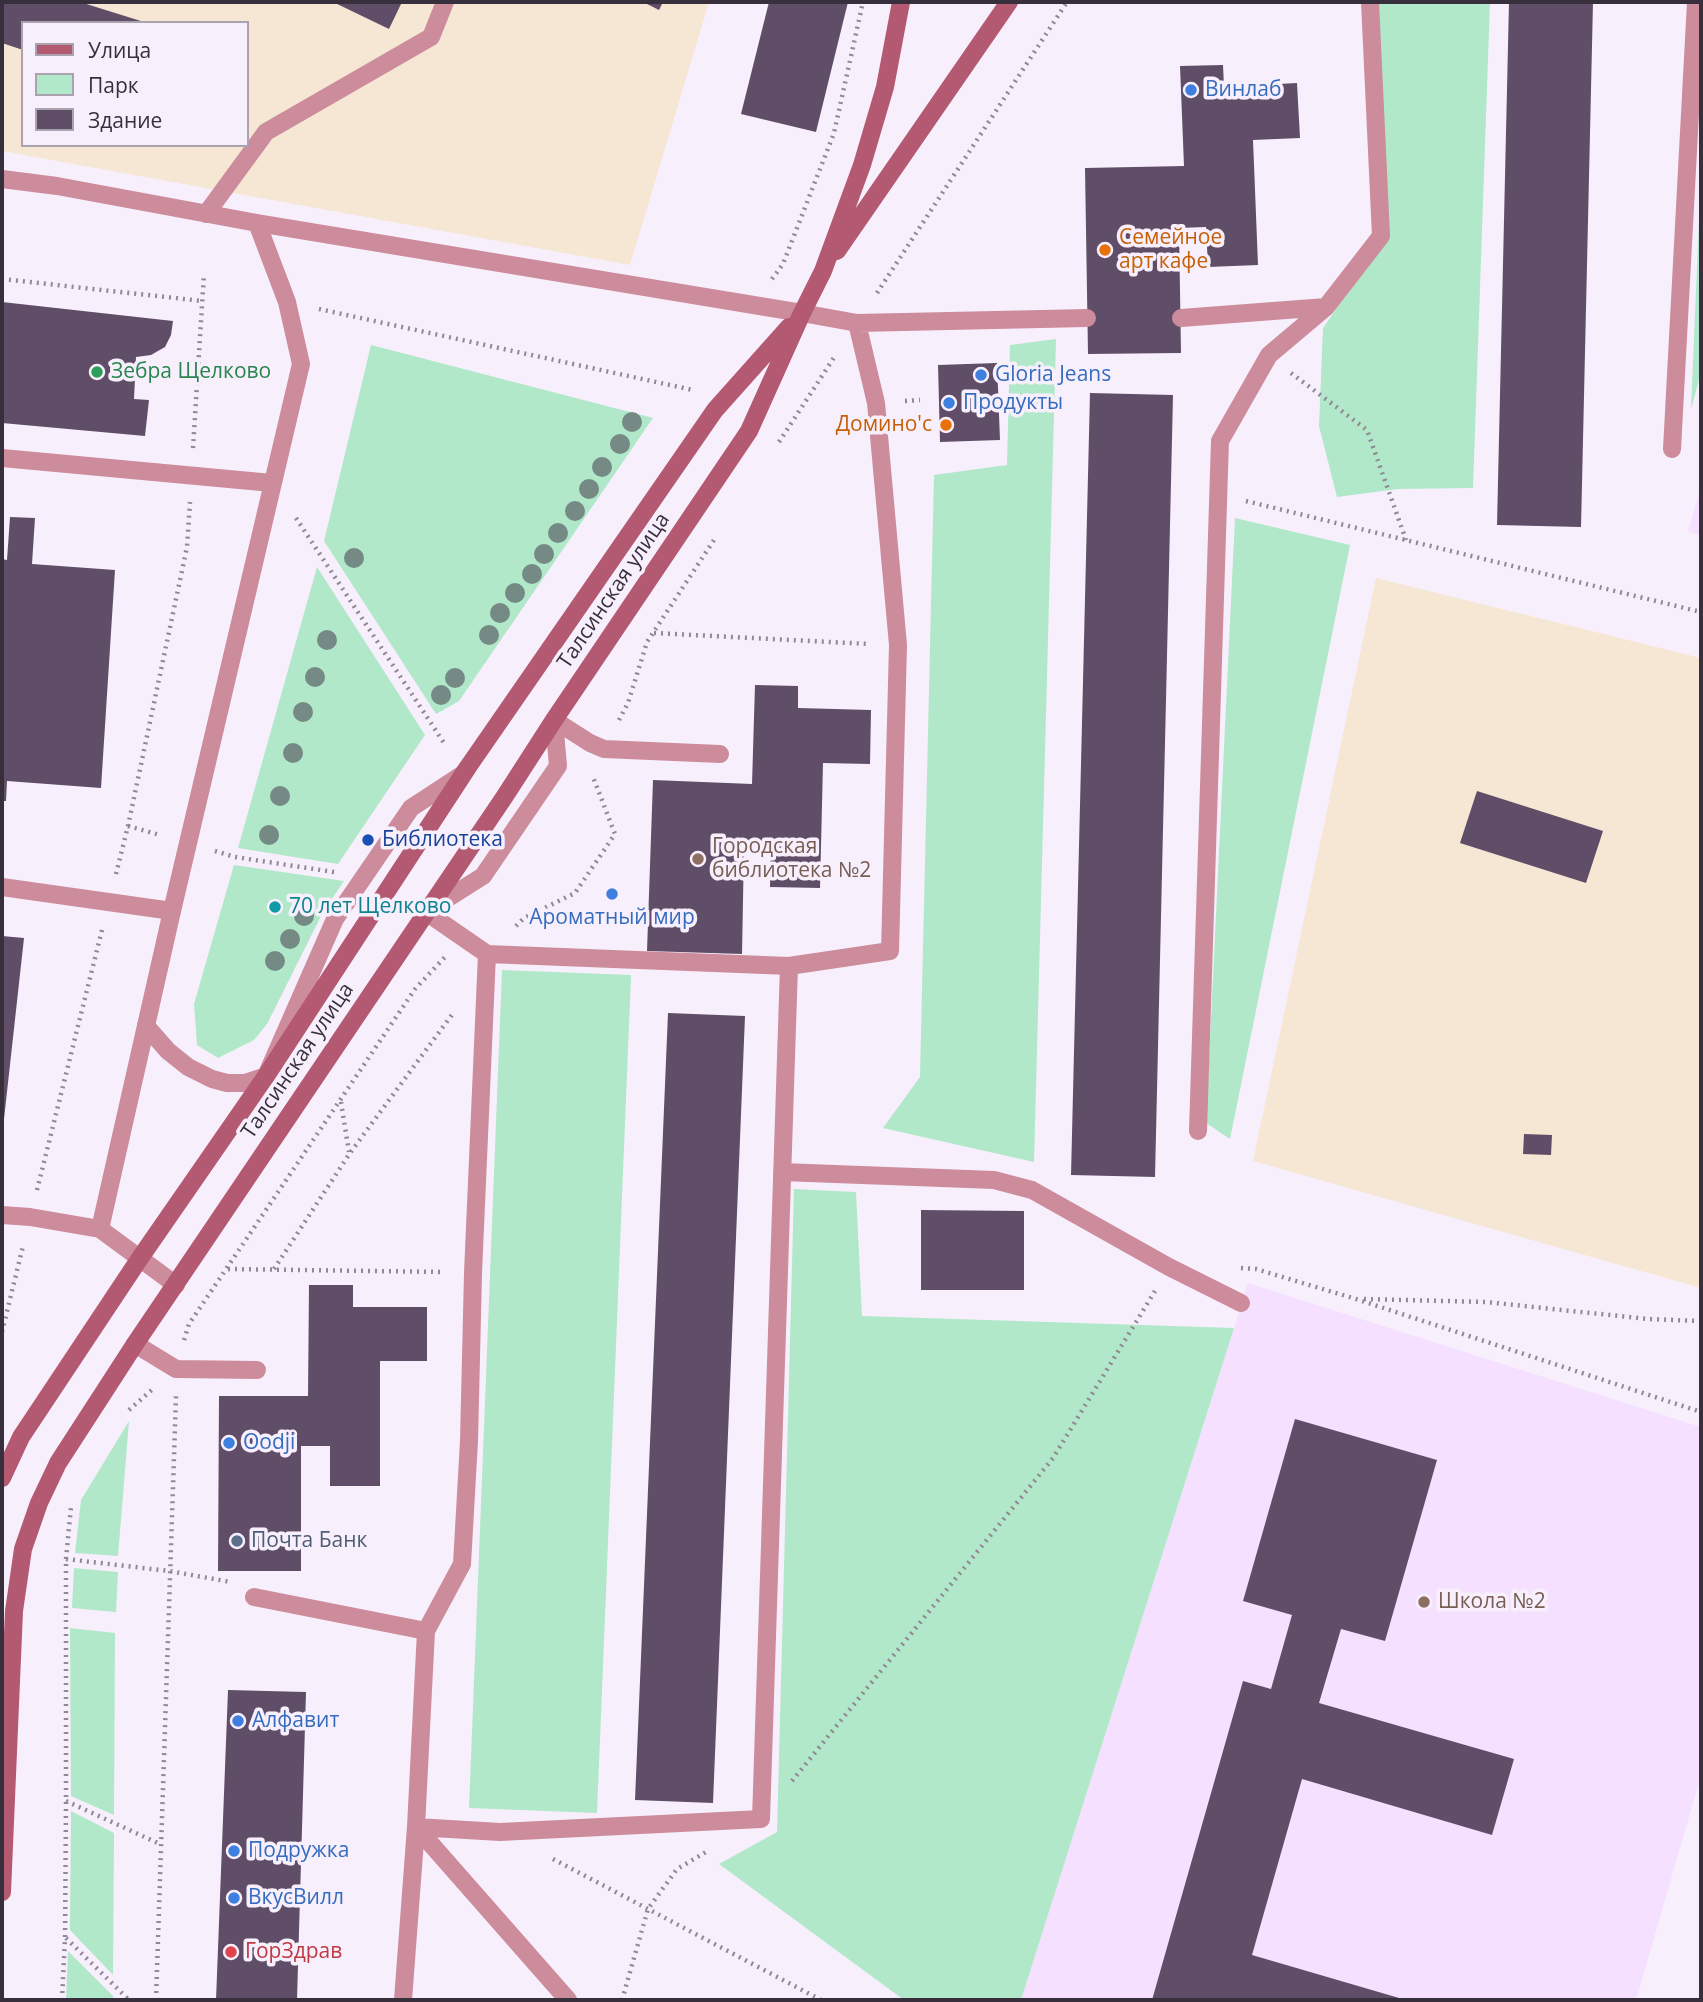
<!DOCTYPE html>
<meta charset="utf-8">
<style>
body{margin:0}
#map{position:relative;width:1703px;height:2002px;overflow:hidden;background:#f8effc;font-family:"Open Sans",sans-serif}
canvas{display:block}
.frame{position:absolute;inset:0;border:4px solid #372f3b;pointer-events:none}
.legend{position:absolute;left:21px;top:21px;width:228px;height:126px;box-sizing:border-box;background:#f8effc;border:2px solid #aba2af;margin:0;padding:9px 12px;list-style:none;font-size:21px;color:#372f3b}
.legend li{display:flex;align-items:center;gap:14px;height:35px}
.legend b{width:35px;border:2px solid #aba2af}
</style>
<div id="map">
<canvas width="1703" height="2002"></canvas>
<div class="frame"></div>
<ul class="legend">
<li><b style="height:9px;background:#b45972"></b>Улица</li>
<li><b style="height:19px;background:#b0e8c9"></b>Парк</li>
<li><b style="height:19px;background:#604e68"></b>Здание</li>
</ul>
</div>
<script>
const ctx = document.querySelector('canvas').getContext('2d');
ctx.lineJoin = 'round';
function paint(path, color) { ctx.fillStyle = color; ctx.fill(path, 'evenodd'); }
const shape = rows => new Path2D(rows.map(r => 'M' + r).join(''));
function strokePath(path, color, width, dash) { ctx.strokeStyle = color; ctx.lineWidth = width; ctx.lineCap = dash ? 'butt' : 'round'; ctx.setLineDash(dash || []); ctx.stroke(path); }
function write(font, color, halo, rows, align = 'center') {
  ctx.font = font + ' "Open Sans",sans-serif'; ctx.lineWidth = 7; ctx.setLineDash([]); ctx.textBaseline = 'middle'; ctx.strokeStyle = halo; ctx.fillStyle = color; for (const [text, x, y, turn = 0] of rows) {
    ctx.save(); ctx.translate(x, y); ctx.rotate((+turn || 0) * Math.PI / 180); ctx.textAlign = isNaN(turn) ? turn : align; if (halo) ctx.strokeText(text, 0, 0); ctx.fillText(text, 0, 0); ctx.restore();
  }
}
paint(shape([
 [1701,487,1701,536,1688,531],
 [1248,1283,1701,1427,1701,1776,1636,2000,1021,2000]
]), '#f5e1ff');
paint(shape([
 [2,2,709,2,630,265,2,151],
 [23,23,247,23,247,145,23,145],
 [1376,578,1701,658,1701,1288,1253,1161]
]), '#f6e6d4');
paint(shape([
 [1377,2,1490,2,1473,488,1398,489,1337,497,1319,426,1323,328,1389,232],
 [1701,172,1701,373,1691,409],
 [1056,339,1034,1162,883,1128,920,1077,934,475,1007,465,1010,345],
 [371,345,653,418,459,701,436,714,324,541],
 [1235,518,1350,545,1230,1139,1206,1123],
 [317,567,425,735,338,864,238,848],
 [234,865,344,881,323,912,267,1024,254,1040,218,1058,197,1045,194,1004],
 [502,970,631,975,597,1813,469,1808],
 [794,1189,856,1192,862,1316,1234,1328,1021,2000,904,2000,719,1864,777,1832],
 [129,1421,118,1556,75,1553,81,1500],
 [74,1568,118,1572,116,1612,72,1608],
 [70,1628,115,1633,114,1815,71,1796],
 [71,1811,114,1833,113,1975,70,1930],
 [68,1951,113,1996,113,2000,66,2000]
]), '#b0e8c9');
paint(shape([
 [2,2,80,2,144,22,23,23,23,50,2,43],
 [333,2,402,2,389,29],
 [643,2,663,2,659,10],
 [769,2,848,2,816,132,741,114],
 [1509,2,1593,2,1581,527,1497,525],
 [1223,65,1224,87,1297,83,1300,138,1253,140,1258,265,1208,267,1206,227,1179,228,1181,353,1088,354,1085,168,1184,166,1180,66],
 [2,302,173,321,171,335,165,347,151,355,136,357,134,399,149,400,145,436,2,423],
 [997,363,1000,440,940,442,938,365],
 [1090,393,1173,395,1155,1177,1071,1175],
 [10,517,35,518,32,564,115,570,101,788,7,781,6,801,2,801,2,559,7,560],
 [755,685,798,686,798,708,871,710,870,764,823,763,820,888,770,887,771,847,744,846,742,954,647,951,653,780,752,784],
 [1477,791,1603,831,1586,883,1460,843],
 [2,936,24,938,4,1119,2,1119],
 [668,1013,745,1016,713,1803,635,1800],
 [1524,1134,1552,1135,1551,1155,1523,1154],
 [921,1210,1024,1211,1024,1290,921,1290],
 [309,1285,353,1285,353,1307,427,1307,427,1361,380,1361,380,1486,330,1486,330,1446,301,1446,301,1571,218,1571,219,1396,308,1396],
 [1295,1419,1437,1460,1385,1641,1341,1629,1319,1703,1514,1759,1492,1835,1302,1779,1252,1955,1406,2000,1152,2000,1243,1681,1271,1689,1292,1615,1243,1601],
 [228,1690,306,1692,297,2000,216,2000]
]), '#604e68');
strokePath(shape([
 [2,279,202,301],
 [772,279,783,264,834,133,863,2],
 [877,293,1067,2],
 [319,309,693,390],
 [1291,373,1367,430,1406,540],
 [905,401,920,400],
 [779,442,835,356],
 [193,448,204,274],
 [1246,501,1701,612],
 [296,518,446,746],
 [654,633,869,644],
 [619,720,628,703,647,642,714,540],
 [128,826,160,835],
 [215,851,235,857,334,872],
 [116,874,128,826,187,547,190,502],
 [516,926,524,918,575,893,615,834,593,777],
 [341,1102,349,1152],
 [37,1190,102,930],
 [1241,1268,1256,1269,1356,1299,1701,1412],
 [228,1269,445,1272],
 [274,1269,350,1153,454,1012],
 [1364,1299,1486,1302,1648,1319,1701,1321],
 [2,1332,23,1246],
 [184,1340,189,1324,415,989,445,957],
 [129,1410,154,1388],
 [66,1559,169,1571,231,1582],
 [792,1781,1053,1458,1155,1291],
 [66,1801,160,1844],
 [553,1859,821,2000],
 [66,1938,129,2000],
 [62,2000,65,1938,66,1801,66,1559,71,1507],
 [156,2000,176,1396],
 [622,2000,648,1909,677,1869,706,1852]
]), '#908894', 4.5, [2, 5]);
strokePath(shape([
 [802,313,857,323,1087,318],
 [1181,318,1326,307],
 [1672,449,1696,2],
 [2,458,272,483],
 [554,720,590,743,604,749,720,754],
 [2,887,172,911],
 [789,966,890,951,898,645,876,403,857,323],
 [146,1026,168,1051,188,1067,212,1079,227,1083,245,1083,266,1076,335,919,411,808,463,774],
 [1198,1131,1220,441,1269,355,1326,307,1381,236,1370,2],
 [782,1172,994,1180,1032,1190,1169,1267,1241,1303],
 [2,1215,30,1217,100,1229],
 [135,1344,176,1369,257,1370],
 [254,1597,426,1631],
 [416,1827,500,1832,761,1819,789,966,487,954,426,912,483,876,558,766,554,720],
 [416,1827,568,2000],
 [403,2000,416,1827,426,1631,462,1564,469,1441,473,1273,487,954]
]), '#cc8c9c', 18);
strokePath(shape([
 [2,179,57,186,257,223,802,313],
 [206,214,266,132,431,37,445,2],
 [176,1285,100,1229,172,911,301,364,287,302,257,223]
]), '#cc8c9c', 18);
strokePath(shape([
 [837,251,1009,2],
 [2,1478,21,1437,140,1258,266,1076,468,767,715,410,789,327],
 [2,1892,14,1611,23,1549,39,1503,58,1463,135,1344,505,796,554,720,749,431,802,313,823,271,862,165,885,87,901,2]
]), '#b45972', 18);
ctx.fillStyle = '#768a85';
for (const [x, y] of [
 [632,422],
 [620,444],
 [602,467],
 [589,489],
 [575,511],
 [558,533],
 [544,554],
 [354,558],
 [532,574],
 [515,593],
 [500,613],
 [489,635],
 [327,640],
 [315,677],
 [455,678],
 [441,695],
 [303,712],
 [293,753],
 [280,796],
 [269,835],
 [304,916],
 [290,939],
 [275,961]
]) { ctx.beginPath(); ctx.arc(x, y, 10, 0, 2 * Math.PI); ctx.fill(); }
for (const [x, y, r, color] of [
 [1191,90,7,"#3f7fe0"],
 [1105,250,7,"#e8710a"],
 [97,372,7,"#2e9e5b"],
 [981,375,7,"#3f7fe0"],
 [949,403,7,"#3f7fe0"],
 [946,425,7,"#e8710a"],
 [368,840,7,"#1a4fb4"],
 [698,859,7,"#8d6e63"],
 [612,894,7,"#3f7fe0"],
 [275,907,7,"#0f9aa8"],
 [229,1443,7,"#3f7fe0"],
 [237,1541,7,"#5c6f8a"],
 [1424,1602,7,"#8d6e63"],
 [238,1721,7,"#3f7fe0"],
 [234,1851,7,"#3f7fe0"],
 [234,1898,7,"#3f7fe0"],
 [231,1952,7,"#e0444e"]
]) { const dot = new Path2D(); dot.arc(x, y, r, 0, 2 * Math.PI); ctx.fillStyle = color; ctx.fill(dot); strokePath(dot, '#f8effc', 2.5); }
write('21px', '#366cbe', '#f8effc', [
 ["Винлаб",1205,90],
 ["Gloria Jeans",995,375],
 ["Продукты",963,403],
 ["Ароматный мир",612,918,"center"],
 ["Oodji",243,1443],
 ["Алфавит",252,1721],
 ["Подружка",248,1851],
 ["ВкусВилл",248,1898]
], 'left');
write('21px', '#c56008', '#f8effc', [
 ["Семейное",1119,238],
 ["арт кафе",1119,262],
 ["Домино'c",932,425,"right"]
], 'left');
write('21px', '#27864d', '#f8effc', [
 ["Зебра Щелково",111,372]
], 'left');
write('21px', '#372f3b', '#f8effc', [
 ["Талсинская улица",614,591,-56],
 ["Талсинская улица",298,1061,-56]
]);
write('21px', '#164399', '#f8effc', [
 ["Библиотека",382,840]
], 'left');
write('21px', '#785e54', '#f8effc', [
 ["Городская",712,847],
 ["библиотека №2",712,871],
 ["Школа №2",1438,1602]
], 'left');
write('21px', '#0d838f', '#f8effc', [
 ["70 лет Щелково",289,907]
], 'left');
write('21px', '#4e5e75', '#f8effc', [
 ["Почта Банк",251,1541]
], 'left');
write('21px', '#be3a42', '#f8effc', [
 ["ГорЗдрав",245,1952]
], 'left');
</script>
